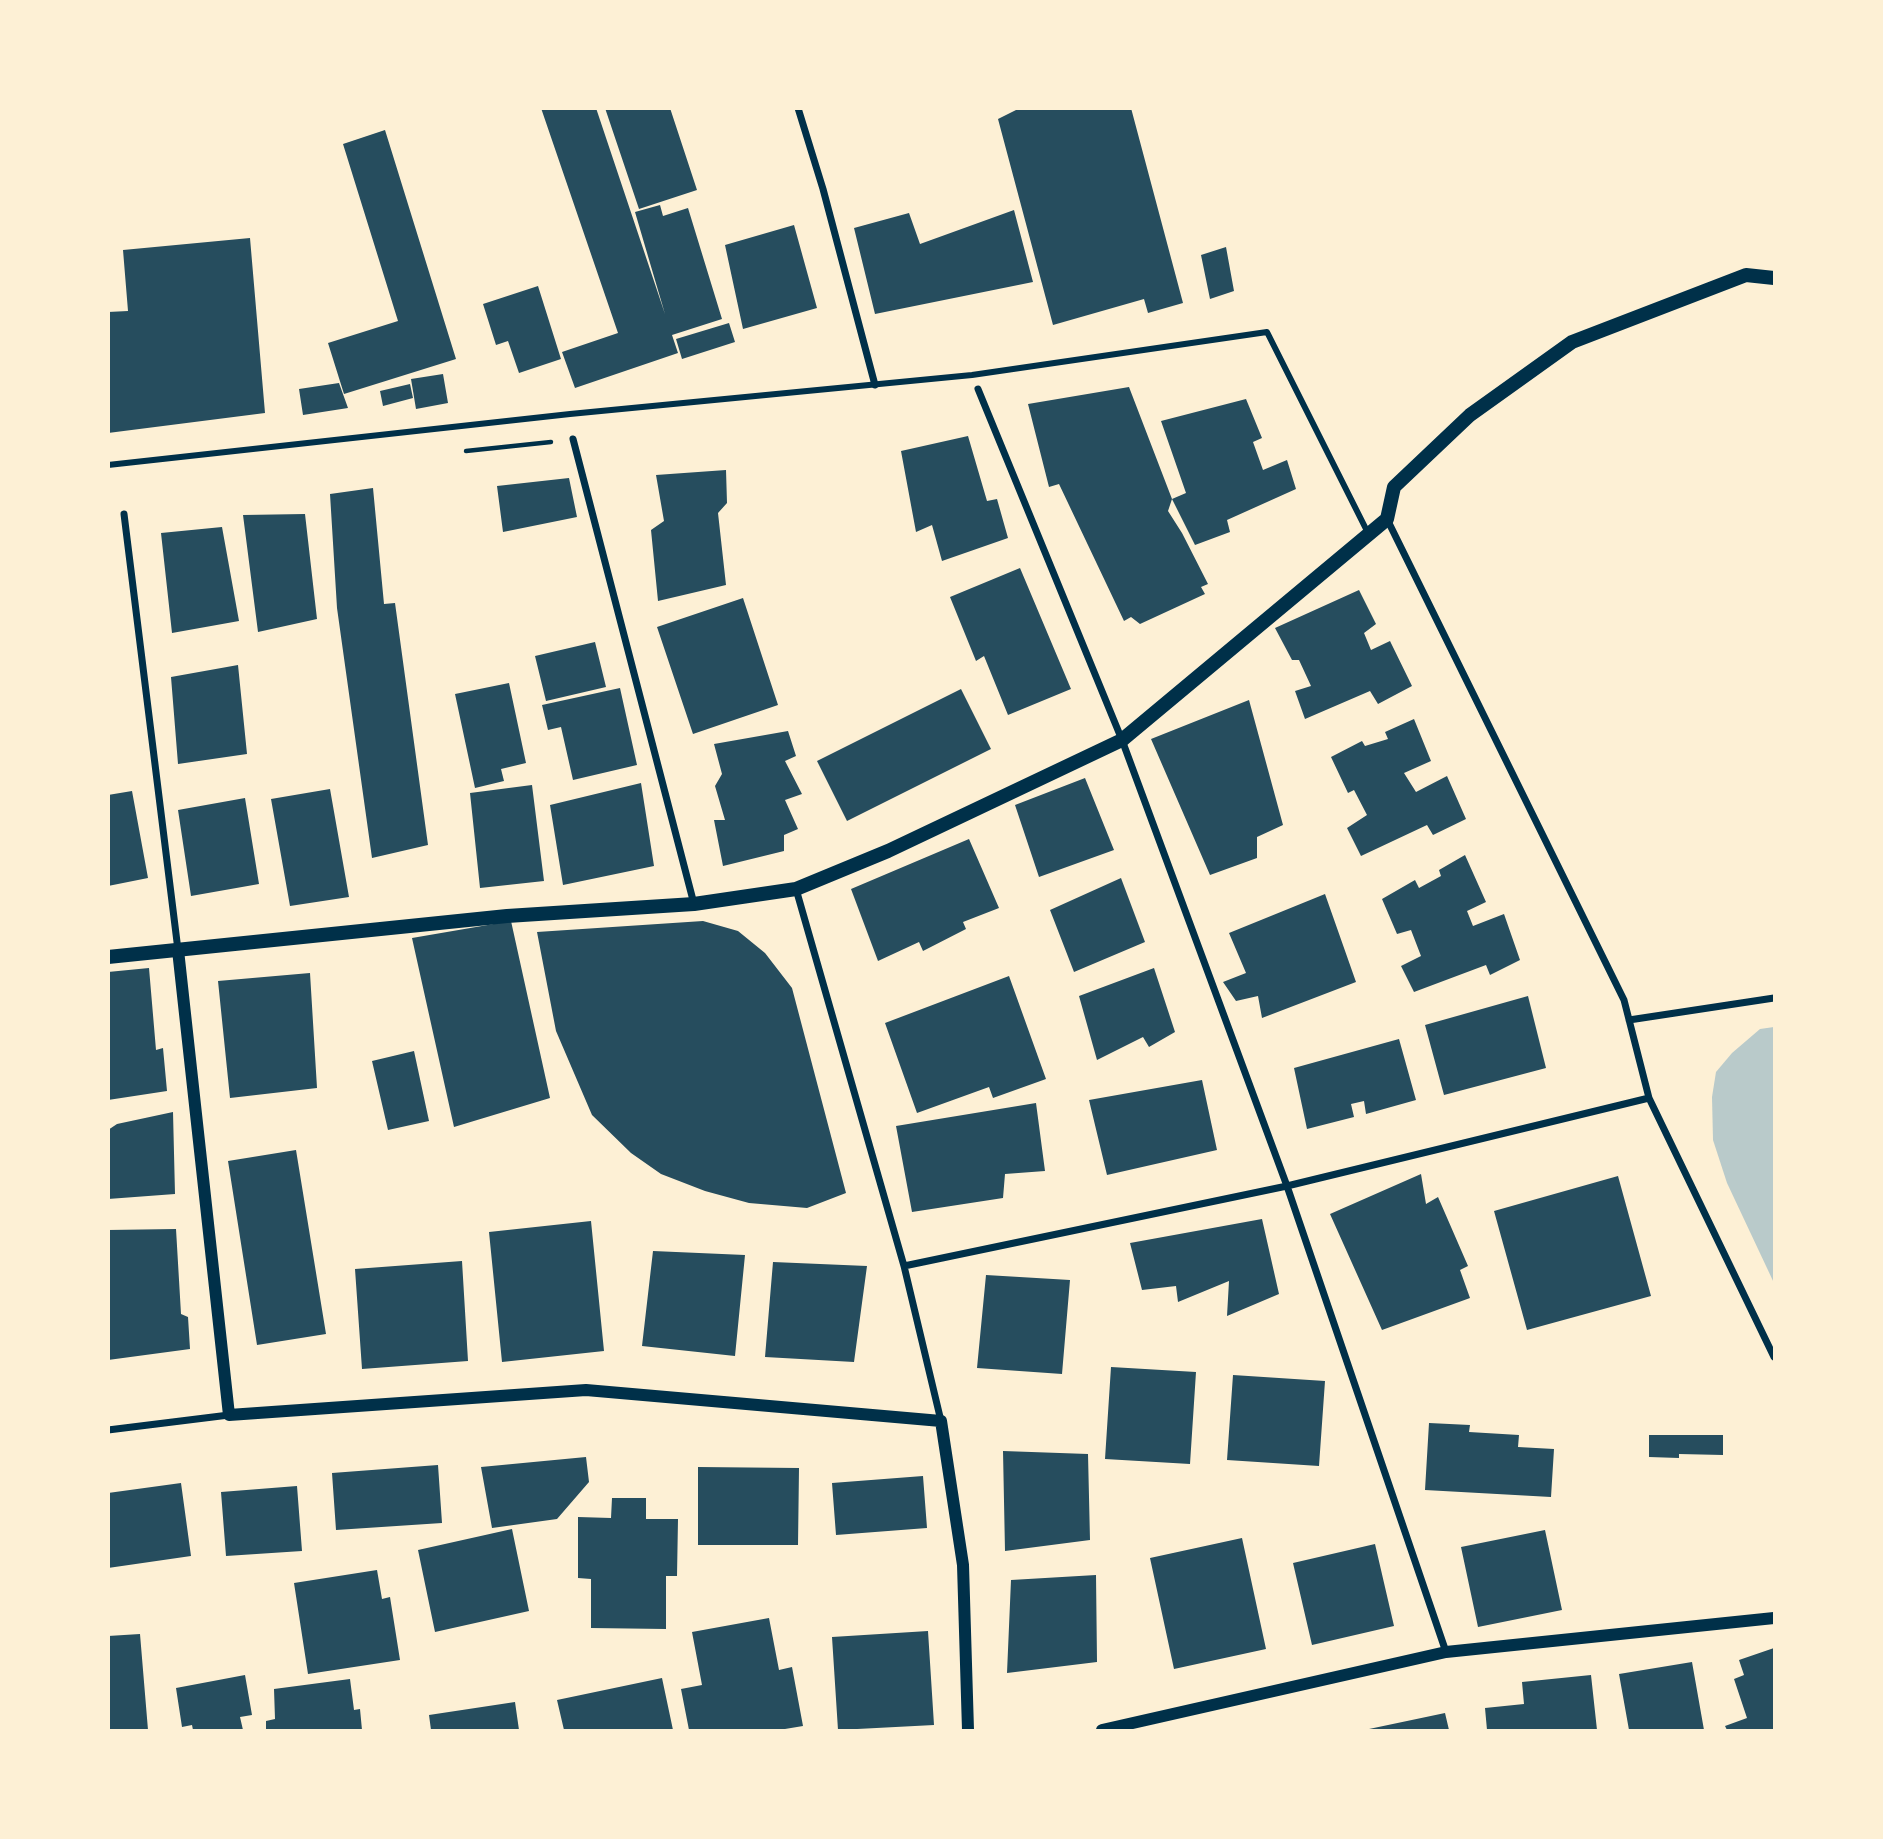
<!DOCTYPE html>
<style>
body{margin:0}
#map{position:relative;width:1883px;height:1839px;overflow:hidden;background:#fdf0d5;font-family:Lato,sans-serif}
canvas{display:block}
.frame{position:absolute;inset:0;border:110px solid #fdf0d5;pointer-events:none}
</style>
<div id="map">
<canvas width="1883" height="1839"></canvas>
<div class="frame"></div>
</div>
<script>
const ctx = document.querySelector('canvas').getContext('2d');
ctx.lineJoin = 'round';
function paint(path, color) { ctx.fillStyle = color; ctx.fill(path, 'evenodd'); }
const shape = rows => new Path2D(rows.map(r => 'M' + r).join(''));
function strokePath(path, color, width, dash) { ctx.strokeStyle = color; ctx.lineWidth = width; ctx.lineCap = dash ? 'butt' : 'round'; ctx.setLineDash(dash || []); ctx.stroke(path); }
paint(shape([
 [1774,1027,1774,1283,1727,1183,1713,1140,1712,1097,1716,1072,1732,1053,1760,1029]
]), '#b9caca');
paint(shape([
 [541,108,596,108,665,314,635,212,660,205,663,216,688,208,722,319,672,335,678,353,575,388,562,352,618,333],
 [605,108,670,108,697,190,639,209],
 [1020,108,1131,108,1183,303,1148,313,1144,299,1053,325,998,119],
 [385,130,456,359,344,394,328,343,398,321,343,144],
 [1014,210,1033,282,875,314,854,228,909,213,920,244],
 [794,225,817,308,743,329,725,245],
 [250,238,265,413,108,433,108,312,128,311,123,250],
 [1226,247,1234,291,1210,299,1201,255],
 [538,286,561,359,519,373,508,341,496,345,483,304],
 [729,323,735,342,682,359,676,339],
 [443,374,448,403,416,409,411,379],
 [339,383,348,408,303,415,299,389],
 [410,384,413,398,383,406,380,391],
 [1129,387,1172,499,1168,511,1182,533,1208,584,1201,587,1205,594,1140,624,1131,617,1124,621,1059,484,1049,487,1028,404],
 [1246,399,1262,438,1253,442,1263,470,1287,460,1296,489,1227,520,1230,532,1195,545,1172,499,1186,493,1161,421],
 [968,436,987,501,997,499,1008,538,942,561,932,525,916,532,901,451],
 [726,470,727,503,718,513,726,585,658,601,651,530,664,521,656,475],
 [569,478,577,517,503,532,497,486],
 [373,488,384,604,395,603,428,845,372,858,337,608,330,494],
 [305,514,317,619,258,632,243,515],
 [222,527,239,621,172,633,161,533],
 [1020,568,1071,689,1008,715,984,656,976,661,950,597],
 [1359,590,1376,624,1364,633,1371,650,1390,641,1412,686,1378,704,1370,691,1305,719,1295,691,1311,686,1299,660,1292,660,1275,628],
 [743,598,778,705,693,734,657,627],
 [595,642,606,687,546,701,535,656],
 [238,665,247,754,178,764,171,677],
 [509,683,526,763,501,769,504,781,475,788,455,694],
 [620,688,637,765,573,780,561,727,548,730,542,705],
 [961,689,991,749,847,821,817,761],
 [1249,700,1283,825,1257,837,1257,858,1210,875,1151,739],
 [1414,719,1431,761,1404,773,1416,792,1447,776,1466,819,1433,835,1427,825,1361,856,1347,828,1367,815,1354,790,1348,793,1331,757,1362,741,1365,746,1388,739,1385,732],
 [788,731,796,756,785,761,802,794,785,800,798,829,784,835,784,851,723,866,714,820,725,820,715,786,722,774,714,744],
 [1085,778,1114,850,1039,877,1015,805],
 [641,783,654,866,563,885,550,805],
 [532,785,544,881,480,888,470,793],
 [330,789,349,897,290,906,271,799],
 [132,791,148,878,108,886,108,795],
 [245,798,259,884,191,896,178,810],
 [969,839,999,908,963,922,966,929,923,951,919,942,878,961,851,889],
 [1465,855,1486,902,1467,911,1473,926,1504,914,1520,960,1490,975,1486,965,1414,992,1401,966,1421,956,1411,930,1397,934,1382,899,1415,880,1419,888,1441,876,1439,870],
 [1121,878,1145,942,1074,972,1050,910],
 [1325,894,1356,982,1262,1018,1258,996,1236,1001,1223,982,1246,973,1229,933],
 [511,921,550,1098,454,1127,412,938],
 [703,921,738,931,765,953,792,988,846,1193,807,1208,749,1203,705,1191,661,1174,631,1153,592,1115,556,1031,537,932],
 [149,968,156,1050,163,1048,167,1091,108,1100,108,972],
 [1154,968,1175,1032,1149,1047,1143,1037,1097,1060,1079,996],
 [310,973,317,1088,230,1098,218,981],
 [1009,976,1046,1079,993,1098,989,1087,917,1113,885,1023],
 [1528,996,1546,1068,1444,1095,1425,1025],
 [1399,1039,1416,1100,1366,1114,1364,1101,1351,1104,1354,1117,1307,1129,1294,1068],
 [414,1051,429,1121,388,1130,372,1061],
 [1202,1080,1217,1150,1107,1175,1089,1100],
 [1036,1103,1045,1171,1005,1174,1003,1198,912,1212,896,1126],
 [173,1112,175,1194,108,1199,108,1130,117,1124],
 [296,1150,326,1334,257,1345,228,1161],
 [1421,1174,1426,1204,1438,1197,1468,1266,1460,1270,1470,1298,1382,1330,1330,1214],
 [1618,1176,1651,1296,1527,1330,1494,1211],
 [1262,1219,1279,1294,1227,1316,1229,1281,1178,1302,1176,1286,1142,1290,1130,1243],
 [591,1221,604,1351,502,1362,489,1232],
 [176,1229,181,1314,188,1317,190,1349,108,1360,108,1230],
 [653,1251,745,1255,735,1356,642,1346],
 [462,1261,468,1361,362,1369,355,1269],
 [773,1262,867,1266,854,1362,765,1357],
 [986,1275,1070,1280,1062,1374,977,1368],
 [1111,1367,1196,1372,1190,1464,1105,1459],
 [1233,1375,1325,1381,1319,1466,1227,1460],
 [1429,1423,1470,1425,1469,1432,1519,1435,1518,1447,1554,1449,1551,1497,1425,1490],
 [1649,1435,1723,1435,1723,1455,1679,1454,1679,1458,1649,1457],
 [1003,1451,1088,1454,1090,1540,1005,1551],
 [586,1457,589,1482,557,1519,492,1528,481,1467],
 [438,1465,442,1523,336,1530,332,1473],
 [698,1467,799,1468,798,1545,698,1545],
 [923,1476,927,1528,836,1535,832,1483],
 [181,1483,191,1556,108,1568,108,1493],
 [297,1486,302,1551,226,1556,221,1492],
 [612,1498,646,1498,646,1519,678,1519,677,1576,666,1576,666,1629,591,1628,591,1579,578,1578,578,1517,611,1518],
 [512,1529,529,1611,435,1632,418,1550],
 [1545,1530,1562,1610,1478,1627,1461,1547],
 [1242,1538,1266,1649,1174,1669,1150,1558],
 [1375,1544,1394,1626,1312,1645,1293,1563],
 [377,1570,382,1599,390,1597,400,1660,308,1674,294,1583],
 [1096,1575,1097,1662,1007,1673,1011,1580],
 [769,1618,779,1670,792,1667,803,1726,779,1730,689,1730,681,1689,702,1685,692,1632],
 [928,1631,934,1725,838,1730,832,1637],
 [140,1634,148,1730,108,1730,108,1636],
 [1774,1648,1774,1730,1727,1730,1725,1726,1747,1718,1734,1679,1744,1675,1739,1660],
 [1692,1662,1704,1730,1629,1730,1619,1674],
 [245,1675,252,1715,240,1717,243,1730,193,1730,192,1725,182,1727,176,1688],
 [1591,1675,1597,1730,1487,1730,1485,1708,1524,1704,1522,1682],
 [662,1678,673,1730,564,1730,557,1700],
 [350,1679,354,1710,360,1709,362,1730,266,1730,266,1721,275,1719,274,1689],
 [515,1702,519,1730,431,1730,429,1715],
 [1445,1713,1449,1730,1369,1730,1369,1729]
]), '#264d5e');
strokePath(shape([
 [466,451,551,442]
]), '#003049', 4.5);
strokePath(shape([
 [108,465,570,414,972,375,1267,332,1368,533]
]), '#003049', 6);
strokePath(shape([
 [798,108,823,189,875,385],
 [978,389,1122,740,1287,1186,1446,1652],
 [573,439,694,904],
 [124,514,178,950],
 [1387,519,1624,1000,1649,1098,1774,1357],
 [796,889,904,1266,941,1421],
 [1629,1020,1774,998],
 [904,1266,1287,1186,1649,1098],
 [108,1430,229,1415]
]), '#003049', 7);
strokePath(shape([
 [178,950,229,1415,586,1390,941,1421,963,1565,968,1730],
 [1102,1730,1446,1652,1774,1618]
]), '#003049', 12);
strokePath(shape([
 [108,957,507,916,694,904,796,889,888,851,1122,740,1387,519,1394,487,1470,415,1572,342,1746,275,1774,278]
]), '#003049', 14);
</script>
